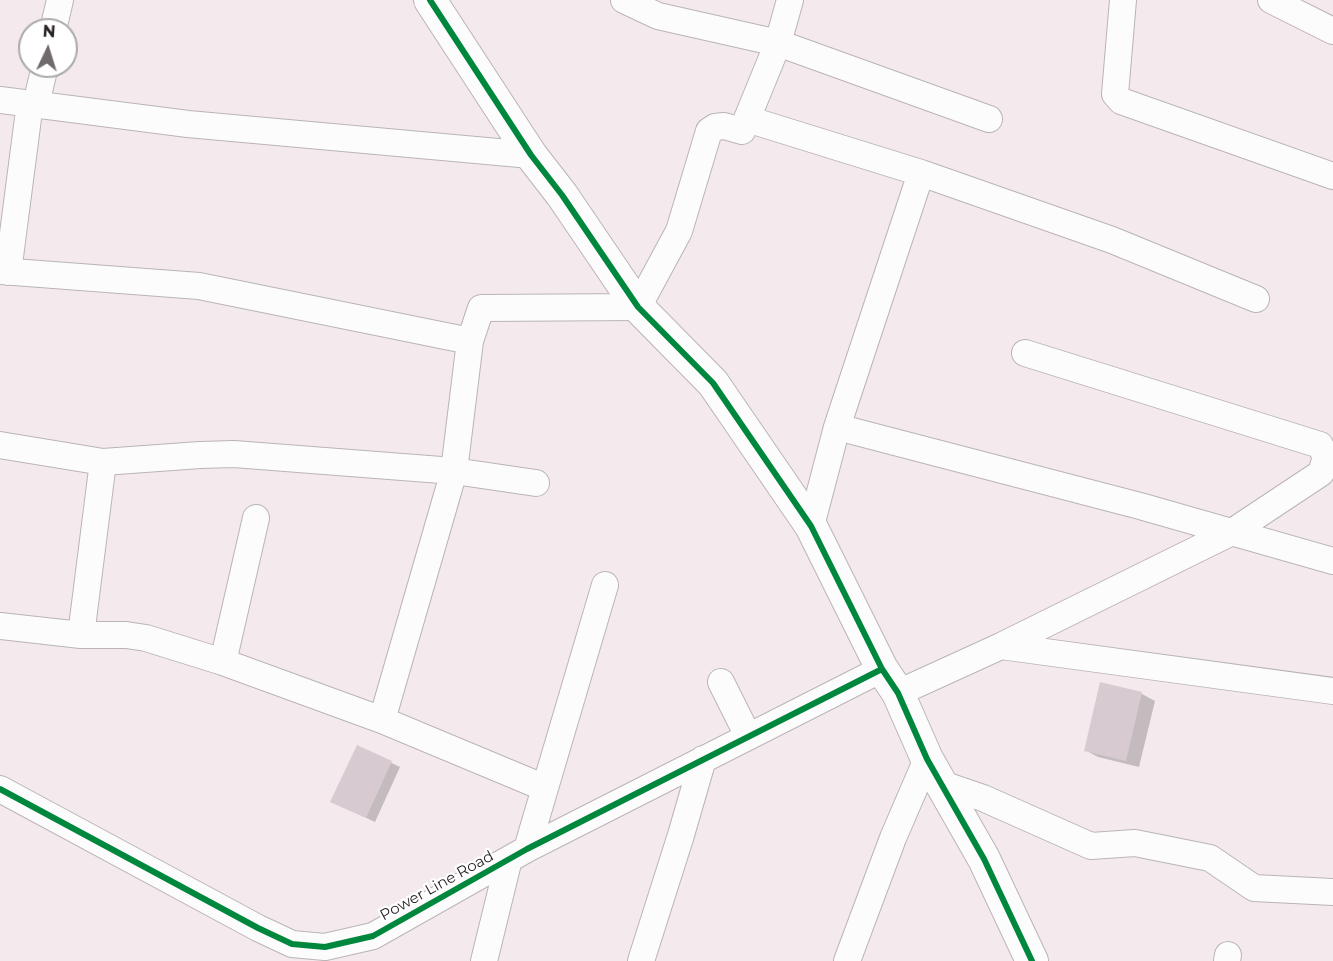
<!DOCTYPE html>
<style>
body{margin:0}
#map{position:relative;width:1333px;height:961px;overflow:hidden;background:#f4eaee;font-family:Montserrat,sans-serif}
canvas{display:block}
.north{position:absolute;left:18px;top:18px;width:60px;height:60px;box-sizing:border-box;background:#fff;border:2px solid #aaa8a9;border-radius:50%;rotate:4deg;font-size:16px;font-weight:700;line-height:24px;text-align:center;color:#2b2527}
.north::after{content:'';display:block;margin:auto;width:21px;height:27px;background:#716a6d;clip-path:polygon(50% 0,100% 100%,50% 72%,0 100%)}
</style>
<div id="map">
<canvas width="1333" height="961"></canvas>
<div class="north">N</div>
</div>
<script>
const ctx = document.querySelector('canvas').getContext('2d');
ctx.lineJoin = 'round';
function paint(path, color) { ctx.fillStyle = color; ctx.fill(path, 'evenodd'); }
const shape = rows => new Path2D(rows.map(r => 'M' + r).join(''));
function strokePath(path, color, width, dash) { ctx.strokeStyle = color; ctx.lineWidth = width; ctx.lineCap = dash ? 'butt' : 'round'; ctx.setLineDash(dash || []); ctx.stroke(path); }
function write(font, color, halo, rows, align = 'center') {
  ctx.font = font + ' Montserrat,sans-serif'; ctx.lineWidth = 4.5; ctx.setLineDash([]); ctx.textBaseline = 'middle'; ctx.strokeStyle = halo; ctx.fillStyle = color; for (const [text, x, y, turn = 0] of rows) {
    ctx.save(); ctx.translate(x, y); ctx.rotate((+turn || 0) * Math.PI / 180); ctx.textAlign = isNaN(turn) ? turn : align; if (halo) ctx.strokeText(text, 0, 0); ctx.fillText(text, 0, 0); ctx.restore();
  }
}
paint(shape([
 [1101,684,1142,694,1155,701,1139,767,1098,757,1085,750],
 [358,747,400,767,375,822,341,806]
]), '#0003');
paint(shape([
 [1100,682,1142,692,1126,761,1084,751],
 [357,745,392,761,366,818,330,802]
]), '#d7cad0');
const minor = shape([
 [624,0,658,16,778,43,989,119],
 [1123,0,1115,94,1121,101,1333,176],
 [1271,0,1333,31],
 [53,30,60,0],
 [0,100,188,124,531,155],
 [36,104,45,66],
 [747,119,921,173,1112,240,1256,299],
 [0,271,199,286,470,341],
 [8,272,30,103],
 [837,427,1140,506,1333,561],
 [0,445,103,462,200,455,234,454,454,471,536,483],
 [811,526,837,427,921,173],
 [0,626,81,635,126,635,146,638,223,662,382,720,545,788],
 [81,635,103,462],
 [1001,646,1333,691],
 [223,662,256,518],
 [721,682,748,736],
 [898,693,1001,646,1232,532,1321,473,1326,457,1320,445,1025,353],
 [382,720,454,471,470,341,481,308,638,307,679,231,709,131,715,127,724,126,742,131,778,43,790,0],
 [942,784,983,798,1091,846,1135,843,1210,858,1254,888,1333,892],
 [0,789,258,928,292,944,325,947,373,936,527,849,882,669],
 [527,849,605,585],
 [484,961,509,859],
 [641,961,681,835,703,759],
 [847,961,893,838,927,759],
 [1227,961,1228,955]
]);
const tertiary = shape([
 [430,0,531,155,562,195,638,307,713,383,811,526,882,669,898,693,927,759,984,859,1032,961]
]);
strokePath(minor, '#bab4b6', 28);
strokePath(tertiary, '#bab4b6', 34);
strokePath(minor, '#fdfcfc', 26);
strokePath(tertiary, '#fdfcfc', 32);
strokePath(shape([
 [430,0,531,155,562,195,638,307,713,383,811,526,882,669,898,693,927,759,984,859,1032,961],
 [0,789,258,928,292,944,325,947,373,936,527,849,882,669]
]), '#00873e', 6);
write('15px', '#2b2527', '#fff', [
 ["Power Line Road",437,886,-29]
]);
</script>
